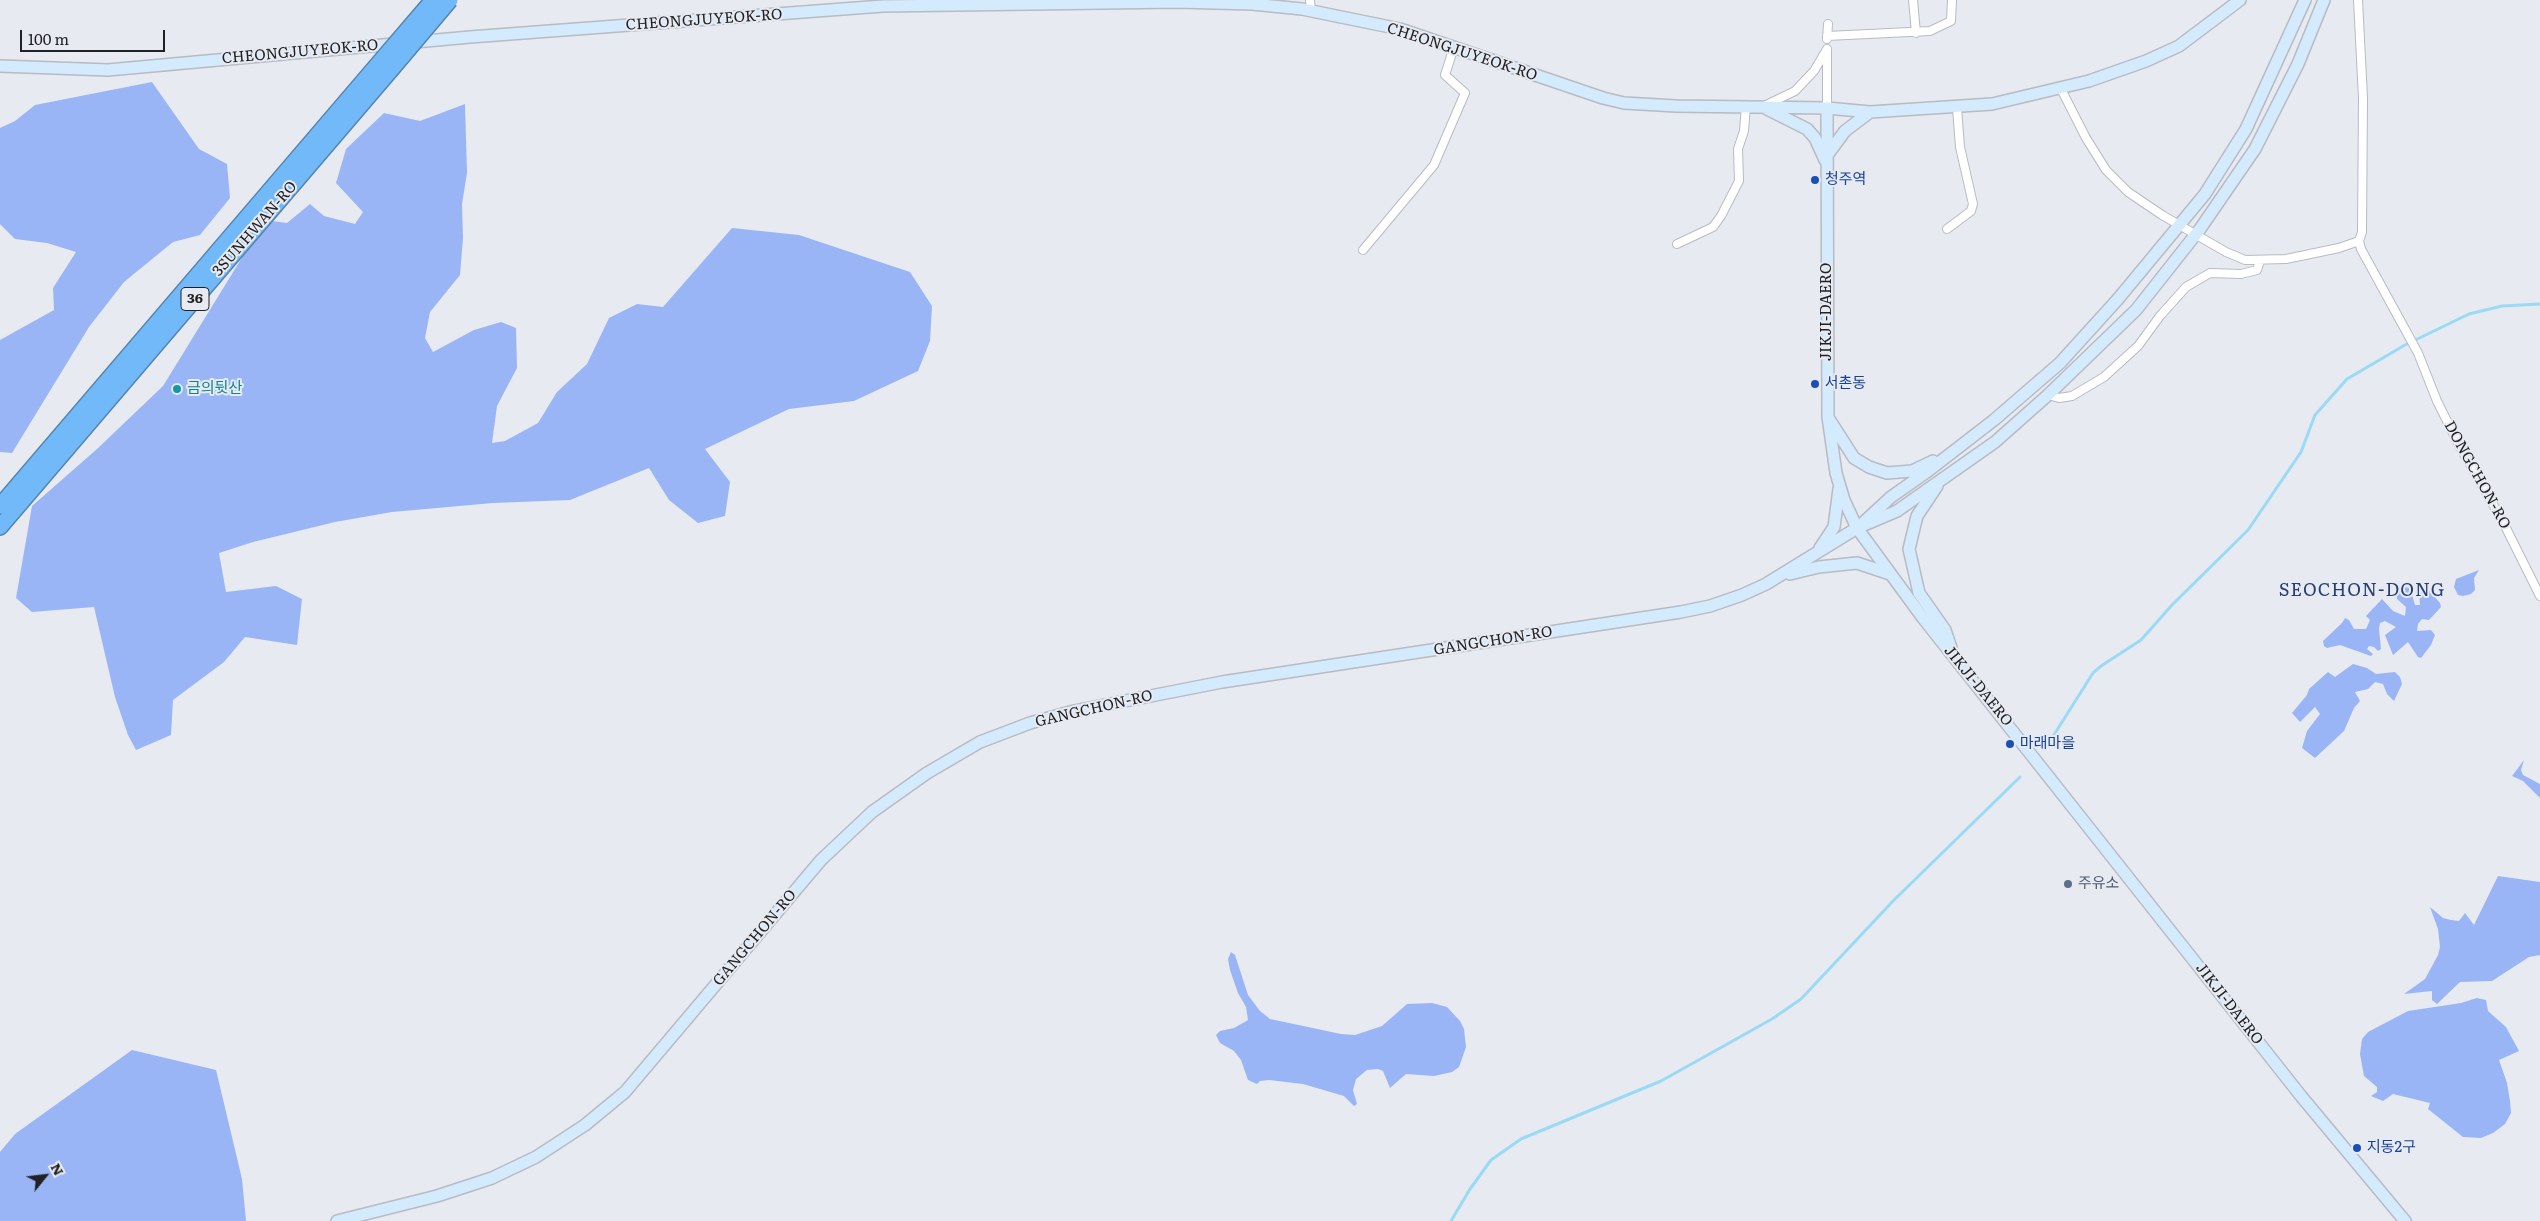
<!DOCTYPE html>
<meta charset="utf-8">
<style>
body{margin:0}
#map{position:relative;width:2540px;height:1221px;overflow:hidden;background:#e7eaf1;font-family:Literata,serif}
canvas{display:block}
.north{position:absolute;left:20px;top:1151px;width:50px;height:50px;-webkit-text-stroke:4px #e7eaf1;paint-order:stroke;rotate:61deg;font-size:14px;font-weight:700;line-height:20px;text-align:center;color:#202124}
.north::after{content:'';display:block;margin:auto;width:18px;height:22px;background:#202124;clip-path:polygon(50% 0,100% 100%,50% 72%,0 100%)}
.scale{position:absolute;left:20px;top:30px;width:145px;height:22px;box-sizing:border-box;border:2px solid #202124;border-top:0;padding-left:6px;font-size:15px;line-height:18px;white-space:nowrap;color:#202124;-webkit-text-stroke:4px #e7eaf1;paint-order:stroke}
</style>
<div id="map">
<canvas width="2540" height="1221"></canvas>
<div class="north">N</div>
<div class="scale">100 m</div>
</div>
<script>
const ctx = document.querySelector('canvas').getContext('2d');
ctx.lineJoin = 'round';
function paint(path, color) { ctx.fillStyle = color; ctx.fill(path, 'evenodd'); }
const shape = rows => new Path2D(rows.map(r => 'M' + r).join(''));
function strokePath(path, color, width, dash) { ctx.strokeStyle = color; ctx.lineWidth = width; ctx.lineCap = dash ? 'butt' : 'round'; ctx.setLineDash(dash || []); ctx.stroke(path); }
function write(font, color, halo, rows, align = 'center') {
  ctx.font = font + ' Literata,"Noto Sans KR",serif'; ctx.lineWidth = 4; ctx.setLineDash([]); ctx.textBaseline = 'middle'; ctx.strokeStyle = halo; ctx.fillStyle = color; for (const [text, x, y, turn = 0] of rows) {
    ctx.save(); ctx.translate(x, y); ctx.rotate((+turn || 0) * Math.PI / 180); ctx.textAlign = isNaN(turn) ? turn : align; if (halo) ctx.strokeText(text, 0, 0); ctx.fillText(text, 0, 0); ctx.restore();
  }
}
paint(shape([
 [152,82,199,149,227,164,230,198,200,235,173,242,124,282,89,327,12,453,0,452,0,340,54,310,53,288,76,252,47,243,15,239,0,224,0,128,15,121,35,105],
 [465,104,467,173,462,204,463,238,460,275,430,312,425,338,433,352,474,330,501,322,516,328,517,368,497,406,492,443,505,441,538,423,557,392,587,364,609,318,637,304,663,307,732,228,799,235,910,272,932,306,930,341,918,371,854,401,789,409,705,449,730,482,725,516,698,523,669,500,649,468,570,500,493,503,392,512,335,522,253,542,219,553,226,592,276,586,302,599,297,645,245,637,224,662,173,700,171,735,136,750,128,735,115,697,94,607,32,612,16,598,32,506,97,449,163,386,251,243,272,221,287,223,310,204,324,216,355,224,363,212,336,183,346,149,384,113,420,121],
 [2479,570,2474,578,2475,590,2471,594,2463,596,2458,595,2454,587,2456,579],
 [2404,587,2410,588,2415,605,2420,605,2419,590,2426,587,2440,603,2441,607,2429,620,2422,619,2418,624,2417,631,2431,630,2435,635,2431,645,2421,658,2418,657,2408,642,2393,655,2385,635,2396,627,2385,621,2380,623,2379,629,2381,649,2378,651,2374,647,2369,646,2367,649,2373,654,2371,656,2340,645,2327,648,2324,646,2323,641,2342,623,2345,618,2349,620,2354,629,2366,629,2370,620,2366,616,2382,599,2393,611,2405,616,2406,607,2397,599,2396,593],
 [2353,664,2367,668,2376,674,2395,672,2400,677,2402,684,2394,701,2387,694,2383,684,2375,682,2368,689,2355,692,2360,701,2354,708,2344,731,2315,758,2302,748,2307,731,2320,714,2315,707,2300,722,2292,713,2307,695,2309,689,2328,672,2335,677],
 [2524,760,2521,770,2523,775,2540,784,2540,798,2523,781,2512,776],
 [2498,876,2540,882,2540,955,2529,957,2492,981,2460,982,2437,1004,2432,1000,2432,991,2404,994,2425,979,2438,955,2440,947,2438,929,2430,907,2443,918,2451,920,2459,921,2465,913,2474,925],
 [1231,952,1235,955,1248,995,1260,1011,1270,1019,1341,1034,1355,1035,1382,1026,1407,1004,1432,1003,1447,1007,1460,1021,1464,1029,1466,1047,1459,1067,1452,1072,1434,1076,1406,1074,1390,1088,1383,1071,1378,1069,1367,1070,1356,1079,1353,1090,1357,1104,1354,1106,1344,1096,1303,1084,1269,1080,1260,1081,1257,1084,1248,1080,1241,1060,1234,1051,1220,1043,1216,1035,1220,1031,1234,1028,1248,1020,1246,1007,1238,993,1230,970,1228,959],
 [2477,998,2486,1000,2488,1011,2506,1027,2519,1051,2499,1060,2507,1083,2510,1101,2511,1113,2505,1124,2493,1133,2481,1138,2463,1137,2428,1109,2430,1103,2393,1094,2383,1101,2371,1096,2377,1092,2377,1087,2364,1076,2360,1054,2362,1039,2368,1032,2408,1011,2461,1003],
 [132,1050,216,1070,242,1179,246,1221,0,1221,0,1152,15,1134]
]), '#9ab5f5');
strokePath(shape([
 [2052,738,2093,673,2101,666,2141,640,2172,605,2248,530,2301,452,2315,415,2347,379,2405,345,2469,314,2502,306,2540,304],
 [1451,1221,1470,1189,1491,1160,1521,1139,1661,1081,1772,1019,1801,999,1893,901,2020,777]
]), '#9adaf4', 3);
const street = shape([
 [1310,0,1311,11],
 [1913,0,1916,33],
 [2358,0,2363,98,2362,232,2359,241],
 [1827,36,1930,31,1951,21,1952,0],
 [1827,39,1828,24],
 [1827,51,1827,108],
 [2061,89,2086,138,2106,170,2128,192,2162,215,2226,252,2245,260,2286,259,2339,248,2359,241],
 [1764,106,1795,91,1814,71,1827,49],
 [1947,229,1971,211,1973,204,1960,147,1957,108],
 [2359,241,2361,249,2418,353,2437,401,2460,447,2502,520,2540,596],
 [1677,244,1713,227,1721,216,1739,181,1738,149,1744,131,1746,106],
 [1363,250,1434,165,1465,93,1445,75,1454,47],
 [2048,395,2059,398,2072,396,2104,377,2138,346,2160,316,2186,287,2210,273,2241,274,2257,270,2260,261]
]);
const secondary = shape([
 [0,66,108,70,470,37,883,6,1178,2,1252,4,1302,9,1400,29,1603,98,1624,103,1676,106,1827,108,1870,112,1992,104,2089,81,2146,61,2179,46,2240,0],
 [1827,108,1828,417,1836,473,1844,500,1857,528,1923,618,2301,1096,2405,1221],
 [1767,109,1807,129,1815,138,1825,160],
 [1828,154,1845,131,1870,112],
 [1829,419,1854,458,1869,467,1887,473,1912,471,1933,461],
 [1937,486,1917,516,1909,549,1919,593,1945,630,1951,648],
 [1864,522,1891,497,1928,471,1994,420,2060,363,2118,299,2205,194,2246,129,2305,0],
 [1820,548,1834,527,1839,489],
 [1790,574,1819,567,1857,563,1890,574],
 [337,1221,437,1196,492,1178,536,1157,585,1125,625,1092,821,860,872,812,927,773,980,742,1030,723,1074,711,1222,682,1681,612,1710,606,1742,595,1766,584,1857,528,1897,511,1995,442,2048,395,2136,310,2200,229,2255,149,2298,64,2324,0]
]);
const highway = shape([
 [0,506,379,63],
 [0,527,390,71]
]);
strokePath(street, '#b8bbc2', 10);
strokePath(secondary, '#b8bbc2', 14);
strokePath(highway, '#5584ae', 18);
strokePath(street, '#fff', 8);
strokePath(secondary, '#d4eafd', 11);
strokePath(highway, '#71b9f9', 15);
const highwayBridge = shape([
 [379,63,433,0],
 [390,71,450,0]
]);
strokePath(highwayBridge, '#5584ae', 18, []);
strokePath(highwayBridge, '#71b9f9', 15);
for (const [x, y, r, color] of [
 [1815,180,5,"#1a4fb4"],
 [1815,384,5,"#1a4fb4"],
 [177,389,5,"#0f9aa8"],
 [2010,744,5,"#1a4fb4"],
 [2068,884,5,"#5c6f8a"],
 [2357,1148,5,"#1a4fb4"]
]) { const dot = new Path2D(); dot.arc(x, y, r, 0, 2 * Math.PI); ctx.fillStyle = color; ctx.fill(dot); strokePath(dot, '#e7eaf1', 2); }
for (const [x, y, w] of [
 [195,299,28]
]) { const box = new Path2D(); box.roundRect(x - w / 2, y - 11.5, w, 23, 4); ctx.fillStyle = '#e7eaf1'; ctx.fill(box); strokePath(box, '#202124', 1); }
write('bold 14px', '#202124', null, [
 ["36",195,299]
]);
write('15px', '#202124', '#e7eaf1', [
 ["CHEONGJUYEOK-RO",704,20,-4],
 ["CHEONGJUYEOK-RO",300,52,-5],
 ["CHEONGJUYEOK-RO",1462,52,18],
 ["3SUNHWAN-RO",255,229,-49],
 ["JIKJI-DAERO",1827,312,-90],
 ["DONGCHON-RO",2477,475,61],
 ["GANGCHON-RO",1493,641,-9],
 ["JIKJI-DAERO",1978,686,51],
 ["GANGCHON-RO",1094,709,-13],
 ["GANGCHON-RO",755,938,-50],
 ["JIKJI-DAERO",2229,1004,52]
]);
write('15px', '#164399', '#e7eaf1', [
 ["청주역",1825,180],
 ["서촌동",1825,384],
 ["마래마을",2020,744],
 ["지동2구",2367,1148]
], 'left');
write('15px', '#0d838f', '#e7eaf1', [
 ["금의뒷산",187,389]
], 'left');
write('15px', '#4e5e75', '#e7eaf1', [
 ["주유소",2078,884]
], 'left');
ctx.letterSpacing = '1px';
write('18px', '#263f76', '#e7eaf1', [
 ["SEOCHON-DONG",2362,591]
]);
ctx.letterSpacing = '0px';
</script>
